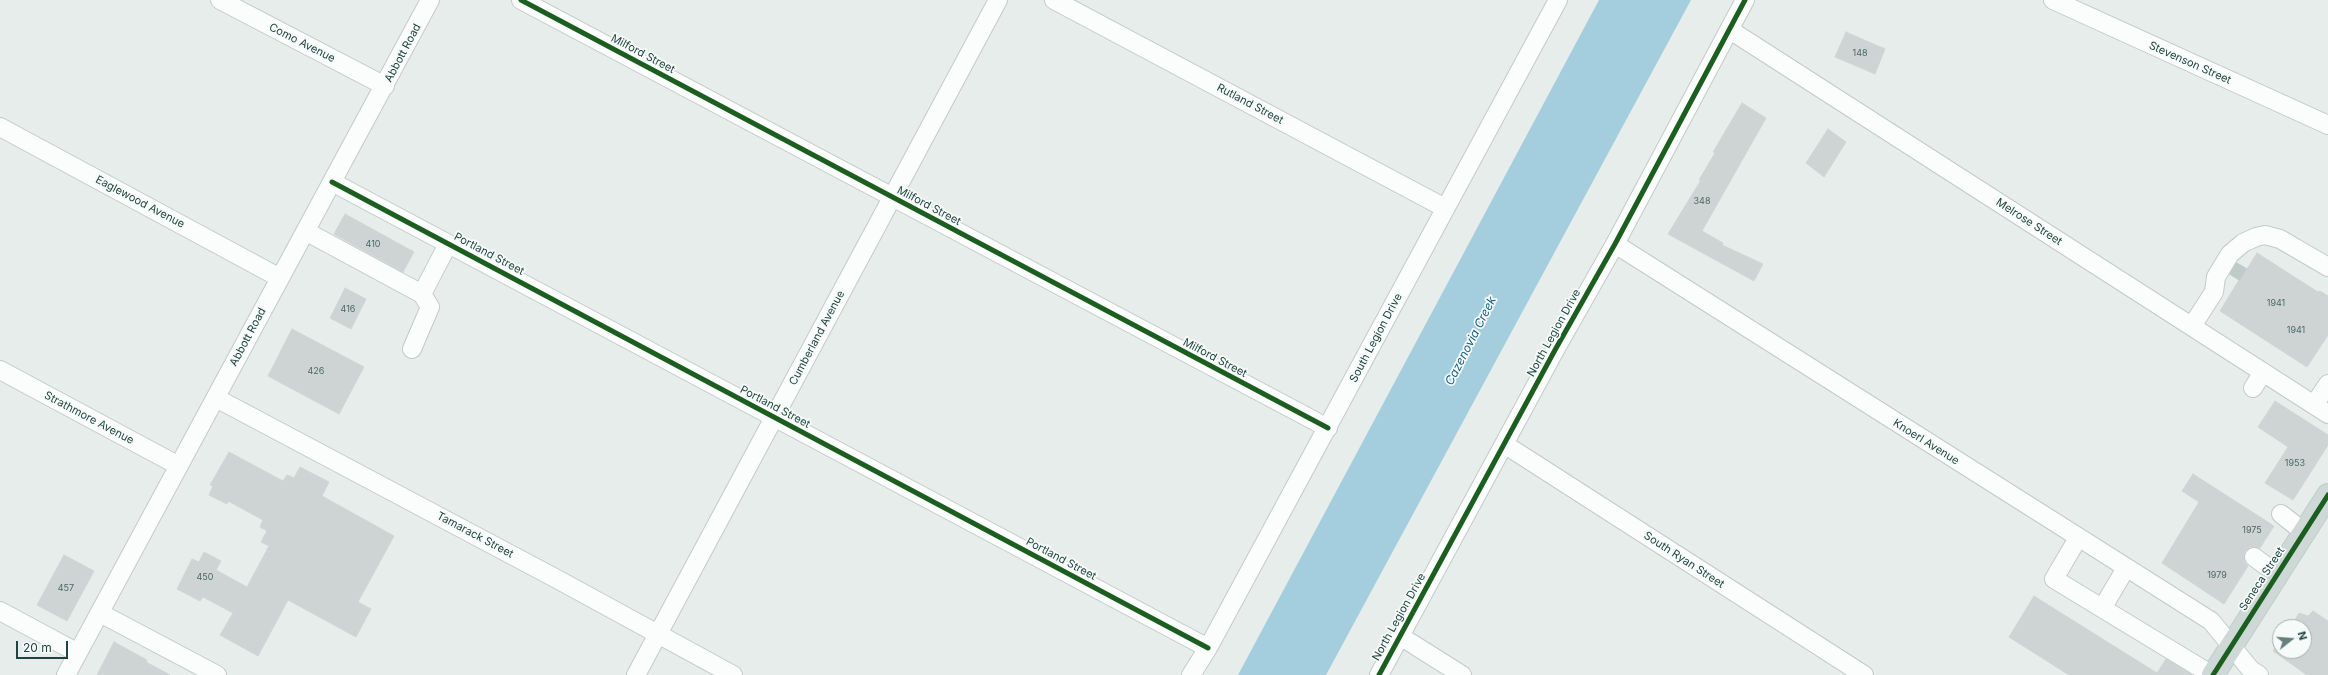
<!DOCTYPE html>
<style>
body{margin:0}
#map{position:relative;width:2328px;height:675px;overflow:hidden;background:#e7edeb;font-family:Inter,sans-serif}
canvas{display:block}
.north{position:absolute;left:2272px;top:619px;width:40px;height:40px;box-sizing:border-box;background:#f6fbf9;border:1px solid #a1b2af;border-radius:50%;rotate:73deg;font-size:11px;font-weight:700;line-height:16px;text-align:center;color:#21443f}
.north::after{content:'';display:block;margin:auto;width:14px;height:18px;background:#667f7b;clip-path:polygon(50% 0,100% 100%,50% 72%,0 100%)}
.scale{position:absolute;left:16px;top:641px;width:52px;height:18px;box-sizing:border-box;border:2px solid #21443f;border-top:0;padding-left:5px;font-size:12px;line-height:14px;white-space:nowrap;color:#21443f;-webkit-text-stroke:3px #f6fbf9;paint-order:stroke}
</style>
<div id="map">
<canvas width="2328" height="675"></canvas>
<div class="north">N</div>
<div class="scale">20 m</div>
</div>
<script>
const ctx = document.querySelector('canvas').getContext('2d');
ctx.lineJoin = 'round';
function paint(path, color) { ctx.fillStyle = color; ctx.fill(path, 'evenodd'); }
const shape = rows => new Path2D(rows.map(r => 'M' + r).join(''));
function strokePath(path, color, width, dash) { ctx.strokeStyle = color; ctx.lineWidth = width; ctx.lineCap = dash ? 'butt' : 'round'; ctx.setLineDash(dash || []); ctx.stroke(path); }
function write(font, color, halo, rows, align = 'center') {
  ctx.font = font + ' Inter,sans-serif'; ctx.lineWidth = 3.5; ctx.setLineDash([]); ctx.textBaseline = 'middle'; ctx.strokeStyle = halo; ctx.fillStyle = color; for (const [text, x, y, turn = 0] of rows) {
    ctx.save(); ctx.translate(x, y); ctx.rotate((+turn || 0) * Math.PI / 180); ctx.textAlign = isNaN(turn) ? turn : align; if (halo) ctx.strokeText(text, 0, 0); ctx.fillText(text, 0, 0); ctx.restore();
  }
}
paint(shape([
 [1599,0,1691,0,1326,675,1238,675]
]), '#a4cede');
const building = shape([
 [1846,32,1885,49,1875,74,1835,57,1846,32],
 [1742,103,1766,118,1702,231,1723,243,1722,245,1763,264,1754,281,1668,234,1701,180,1699,180,1715,153,1713,152,1742,103],
 [1828,129,1846,142,1824,177,1806,163,1828,129],
 [345,214,414,252,403,272,334,234,345,214],
 [2257,253,2318,292,2320,291,2328,296,2328,335,2307,367,2220,311,2239,280,2230,274,2237,263,2247,269,2257,253],
 [345,288,366,299,351,329,330,318,345,288],
 [292,329,364,367,339,414,268,376,292,329],
 [2275,401,2328,435,2328,445,2293,500,2265,483,2288,447,2258,427,2275,401],
 [229,452,283,481,287,475,294,478,300,467,329,482,322,496,394,536,358,602,371,609,356,637,288,600,258,656,220,635,233,613,203,597,200,601,177,589,192,559,199,562,204,552,221,561,216,570,247,587,269,546,261,542,267,531,260,527,263,520,228,501,227,504,209,495,213,486,210,485,229,452],
 [2193,474,2274,526,2260,548,2250,547,2245,551,2244,561,2248,566,2224,604,2162,563,2199,502,2182,491,2193,474],
 [64,555,94,571,67,621,37,605,64,555],
 [2034,596,2157,673,2166,659,2192,675,2069,675,2009,637,2034,596],
 [2313,611,2328,621,2328,675,2307,675,2273,651,2280,640,2280,651,2304,651,2304,627,2291,627,2299,613,2308,616,2313,611],
 [114,642,147,660,146,662,170,675,97,675,114,642]
]);
paint(building, '#ced4d3');
strokePath(building, '#cfd6d4', 1);
strokePath(shape([
 [2232,276,2239,264]
]), '#bfcbc9', 18, [18, 9]);
const minor = shape([
 [220,0,385,86],
 [521,0,1328,428],
 [1054,0,1445,208],
 [2053,0,2328,125],
 [1730,30,2328,414],
 [0,127,280,278],
 [332,182,1208,648],
 [307,232,422,294,448,244],
 [1615,244,2211,621,2251,670,2259,675],
 [2192,326,2214,292,2216,277,2230,254,2243,243,2256,237,2265,235,2280,239,2328,267],
 [412,349,430,307,422,294],
 [0,370,179,466],
 [2253,388,2263,372],
 [216,398,555,578,733,675],
 [2314,405,2328,384],
 [1504,444,1864,675],
 [2281,514,2304,532],
 [2078,538,2054,579,2212,675],
 [2254,557,2277,574],
 [2103,607,2126,568],
 [0,611,78,653],
 [100,613,217,675],
 [1400,636,1462,675],
 [66,675,430,0],
 [636,675,998,0],
 [1191,675,1208,648,1558,0],
 [1379,675,1555,350,1615,244,1745,0]
]);
const major = shape([
 [2213,675,2328,495]
]);
strokePath(minor, '#c4cac8', 20);
strokePath(major, '#c1ccca', 24);
strokePath(minor, '#fbfcfc', 18);
strokePath(major, '#ced8d7', 22);
strokePath(shape([
 [521,0,1328,428],
 [332,182,1208,648],
 [1379,675,1555,350,1615,244,1745,0],
 [2213,675,2328,495]
]), '#1b5e20', 5);
write('9px', '#4d6965', null, [
 ["148",1860,53],
 ["348",1702,201],
 ["410",373,244],
 ["1941",2276,303],
 ["416",348,309],
 ["1941",2296,330],
 ["426",316,371],
 ["1953",2295,463],
 ["1975",2252,530],
 ["1979",2217,575],
 ["450",205,577],
 ["457",66,588]
]);
write('11px', '#21443f', '#f6fbf9', [
 ["Como Avenue",302,43,27],
 ["Abbott Road",403,53,-62],
 ["Milford Street",643,54,28],
 ["Stevenson Street",2190,63,24],
 ["Rutland Street",1250,104,28],
 ["Eaglewood Avenue",140,202,28],
 ["Milford Street",929,206,28],
 ["Melrose Street",2029,222,33],
 ["Portland Street",489,254,28],
 ["North Legion Drive",1554,333,-61],
 ["Abbott Road",248,337,-62],
 ["Cumberland Avenue",817,338,-62],
 ["South Legion Drive",1376,338,-62],
 ["Milford Street",1215,358,28],
 ["Portland Street",775,407,28],
 ["Strathmore Avenue",89,418,28],
 ["Knoerl Avenue",1926,442,32],
 ["Tamarack Street",475,535,28],
 ["Portland Street",1061,559,28],
 ["South Ryan Street",1684,560,33],
 ["Seneca Street",2262,579,-57],
 ["North Legion Drive",1399,617,-61]
]);
write('italic 12px', '#146387', '#f6fbf9', [
 ["Cazenovia Creek",1471,341,-63]
]);
</script>
